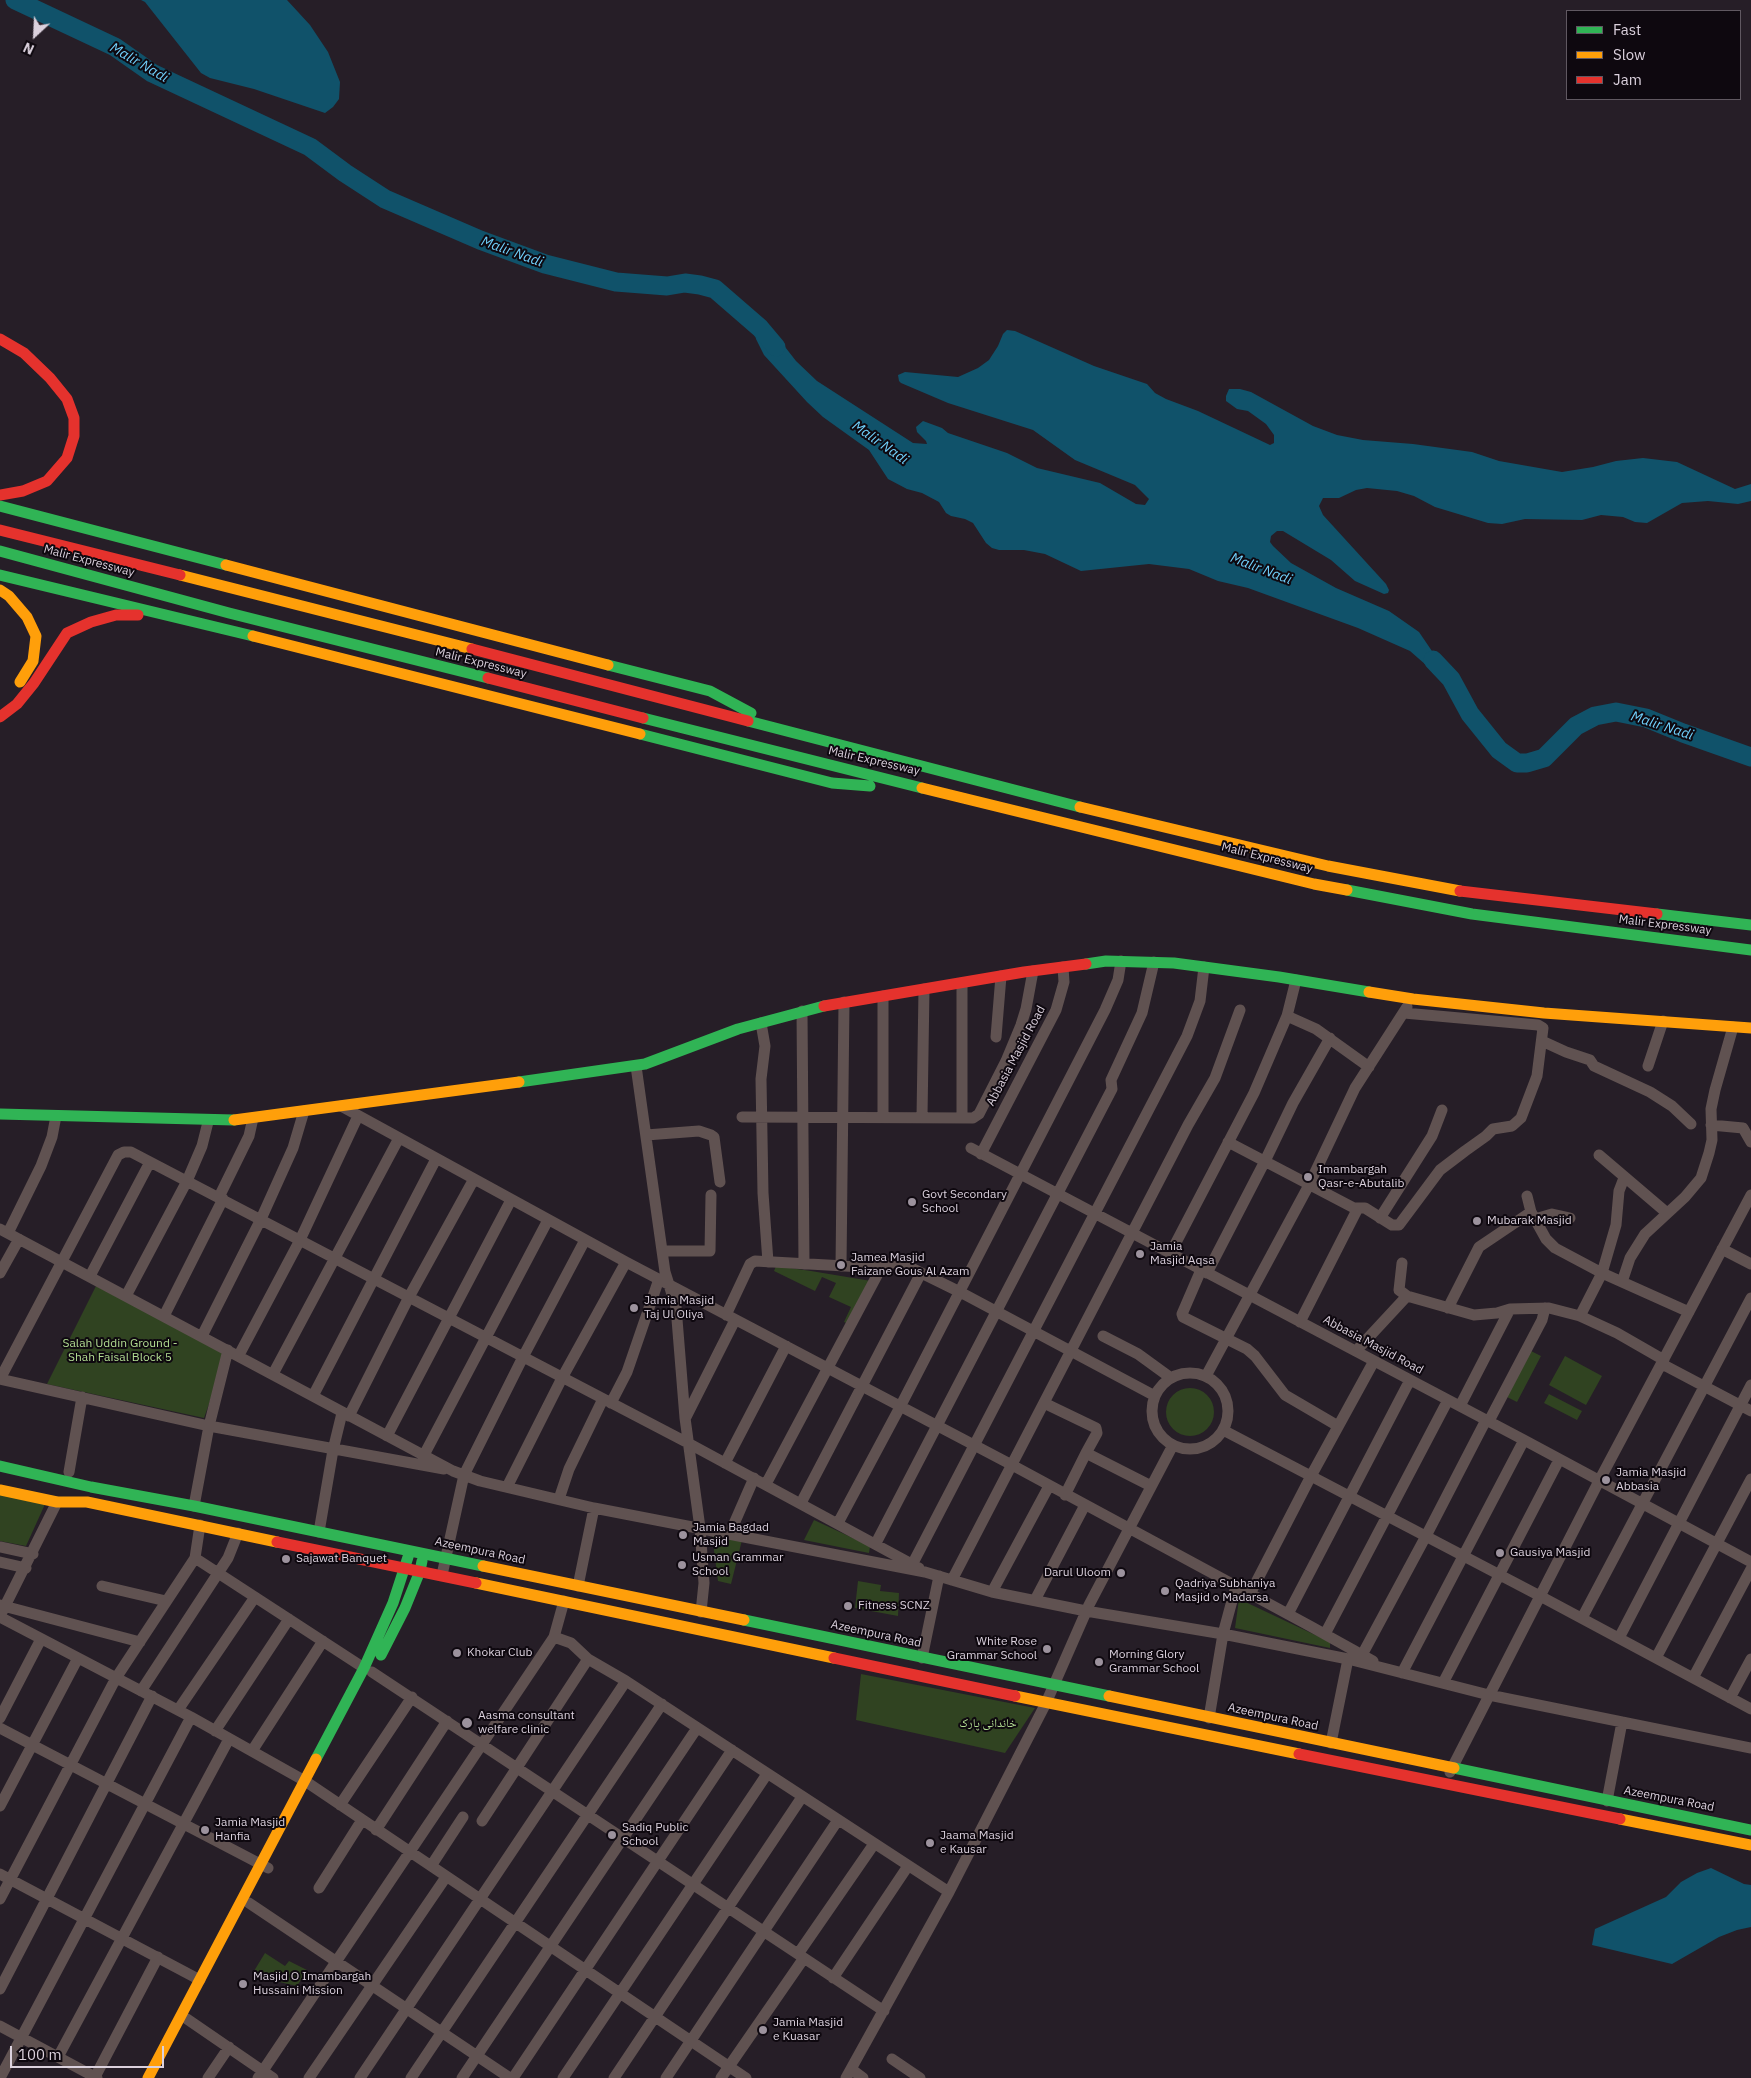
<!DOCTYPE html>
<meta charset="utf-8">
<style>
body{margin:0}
#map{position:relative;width:1751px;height:2078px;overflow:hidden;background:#261e27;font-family:"IBM Plex Sans",sans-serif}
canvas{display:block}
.legend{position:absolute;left:1566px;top:10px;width:175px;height:90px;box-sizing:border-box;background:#0e080f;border:1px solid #605861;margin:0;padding:6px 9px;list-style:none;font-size:15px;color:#dbd1dd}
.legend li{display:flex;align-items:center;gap:10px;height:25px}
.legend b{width:25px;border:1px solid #605861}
.north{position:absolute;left:10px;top:10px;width:50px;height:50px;-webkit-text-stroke:4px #0e080f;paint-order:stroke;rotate:205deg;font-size:14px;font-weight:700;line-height:20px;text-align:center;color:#dbd1dd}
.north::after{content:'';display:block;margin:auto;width:18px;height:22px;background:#dbd1dd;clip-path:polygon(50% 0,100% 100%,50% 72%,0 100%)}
.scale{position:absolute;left:10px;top:2046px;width:154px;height:22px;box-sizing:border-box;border:2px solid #dbd1dd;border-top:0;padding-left:6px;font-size:15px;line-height:18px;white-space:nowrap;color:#dbd1dd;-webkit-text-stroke:4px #0e080f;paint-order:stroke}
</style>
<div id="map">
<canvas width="1751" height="2078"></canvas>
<ul class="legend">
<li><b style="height:6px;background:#30b455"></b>Fast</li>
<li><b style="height:6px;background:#ff9f0a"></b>Slow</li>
<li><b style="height:6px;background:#e5322d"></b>Jam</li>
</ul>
<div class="north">N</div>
<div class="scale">100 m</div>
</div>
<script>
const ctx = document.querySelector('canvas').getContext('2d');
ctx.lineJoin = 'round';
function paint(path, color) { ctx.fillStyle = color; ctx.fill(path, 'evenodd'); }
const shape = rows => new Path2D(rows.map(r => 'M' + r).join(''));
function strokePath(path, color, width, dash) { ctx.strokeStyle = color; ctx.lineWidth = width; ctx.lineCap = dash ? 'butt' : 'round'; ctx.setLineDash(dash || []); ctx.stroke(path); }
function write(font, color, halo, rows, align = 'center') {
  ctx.font = font + ' "IBM Plex Sans","Noto Naskh Arabic",sans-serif'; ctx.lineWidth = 4; ctx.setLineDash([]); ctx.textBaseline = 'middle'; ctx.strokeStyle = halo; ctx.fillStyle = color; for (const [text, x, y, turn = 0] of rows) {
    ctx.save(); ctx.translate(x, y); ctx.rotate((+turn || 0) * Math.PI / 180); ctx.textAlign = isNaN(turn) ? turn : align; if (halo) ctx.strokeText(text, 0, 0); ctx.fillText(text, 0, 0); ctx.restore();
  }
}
paint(shape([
 [776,1266,811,1271,871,1281,849,1324,844,1322,851,1307,829,1297,836,1283,822,1277,815,1291,774,1271],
 [96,1286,227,1353,204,1418,47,1384],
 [1531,1351,1541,1356,1517,1402,1507,1397],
 [1565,1356,1602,1376,1586,1405,1549,1385],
 '1166 1412a24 24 0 1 1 48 0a24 24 0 1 1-48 0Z',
 [1549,1394,1582,1411,1577,1420,1544,1403],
 [0,1493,46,1502,26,1546,0,1541],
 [814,1520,870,1546,869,1553,804,1540],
 [712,1535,742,1540,731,1584,718,1581],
 [858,1581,881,1585,880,1591,899,1593,898,1616,855,1608],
 [1239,1599,1330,1642,1330,1648,1235,1628],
 [861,1674,1035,1708,1005,1753,856,1720],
 [265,1953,285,1966,289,1961,307,1970,297,1986,257,1977,254,1971]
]), '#304321');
paint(shape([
 [141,0,287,0,310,25,328,52,340,82,339,99,333,107,325,113,254,89,210,78,201,73,145,2],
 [766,328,775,334,796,361,817,381,913,443,927,444,926,441,917,432,916,427,923,421,942,428,948,433,1007,453,1037,468,1100,483,1136,504,1145,505,1149,499,1135,485,1075,460,1033,430,948,403,901,383,899,381,898,375,905,372,958,377,978,368,989,360,998,346,1003,334,1007,330,1015,331,1094,366,1147,384,1155,393,1166,399,1198,411,1270,445,1274,443,1274,435,1266,424,1248,411,1237,409,1226,401,1226,396,1229,389,1240,389,1251,392,1313,426,1337,435,1363,440,1413,444,1472,452,1499,461,1562,472,1593,467,1616,461,1643,458,1677,462,1735,489,1751,484,1751,501,1738,504,1708,501,1682,503,1647,523,1635,522,1623,517,1601,515,1582,520,1525,519,1502,524,1488,523,1435,507,1414,496,1397,491,1367,488,1356,490,1339,498,1323,498,1319,506,1323,515,1386,584,1389,590,1388,593,1384,594,1355,581,1331,560,1283,531,1277,531,1271,536,1270,542,1273,546,1291,563,1336,588,1389,611,1419,632,1451,679,1434,672,1410,651,1358,628,1248,588,1218,581,1189,569,1149,564,1081,571,1045,554,1024,550,999,550,992,548,986,543,973,523,965,519,951,516,946,513,939,502,922,493,907,489,888,479,869,450,823,417,807,402,764,355,756,339,755,333,757,329],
 [1711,1868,1744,1884,1751,1885,1751,1927,1737,1930,1719,1937,1672,1964,1592,1945,1595,1929,1666,1897,1681,1882,1697,1873]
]), '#10526a');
strokePath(shape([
 [15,0,115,47,152,73,310,147,345,173,385,199,480,240,545,264,616,282,667,286,685,283,700,285,715,289,760,328,776,347],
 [1433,660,1451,679,1470,714,1499,750,1517,763,1527,763,1544,758,1576,726,1595,716,1616,712,1646,718,1683,733,1751,757]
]), '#10526a', 19);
strokePath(shape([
 [883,996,883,1117],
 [802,1011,804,1264],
 [1287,1016,1316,1029,1369,1067],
 [761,1023,765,1046,761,1079,763,1193,768,1262],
 [996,1037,1001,976],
 [1542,1041,1566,1052,1590,1060,1594,1066,1650,1092,1672,1106,1691,1124],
 [636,1066,665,1272,676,1307,685,1418,700,1528,704,1583,701,1612],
 [1648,1066,1663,1021],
 [341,1106,626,1262,1012,1465,1310,1626,1373,1661],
 [742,1117,973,1118,979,1114,1006,1061,1021,1025,1026,1009,1033,971],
 [922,1117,924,989],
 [962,1118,962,983],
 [1711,1125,1743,1128,1751,1142],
 [646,1135,699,1131,711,1135,714,1137,720,1182],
 [1228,1142,1354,1208,1365,1208,1392,1225,1399,1225,1440,1170,1465,1151,1486,1136,1493,1129,1512,1126,1521,1118,1537,1076,1543,1028,1538,1025,1404,1013],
 [971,1148,1524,1440,1751,1562],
 [981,1154,1056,1010,1064,982,1063,967],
 [1599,1155,1667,1213],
 [1527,1196,1531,1212,1546,1239,1555,1248,1602,1273,1689,1312],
 [219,1197,249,1136,253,1118],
 [1380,1218,1432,1136,1442,1110],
 [1535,1219,1552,1214,1570,1218],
 [0,1229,453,1471,480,1481,594,1508,925,1572,992,1592,1086,1611,1223,1634,1348,1659,1489,1695,1751,1748],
 [8,1233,41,1166,52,1137,56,1116],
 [1722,1249,1751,1264],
 [662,1251,710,1251,711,1195],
 [1170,1254,1254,1093,1287,1016,1296,980],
 [1402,1263,1399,1290,1407,1296,1474,1315,1497,1313,1510,1309,1549,1308,1580,1316,1617,1333,1664,1360],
 [841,1266,844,1002],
 [1201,1270,1182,1314,1183,1317,1247,1349,1255,1356,1285,1395,1338,1426],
 [0,1273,19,1239],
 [1207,1273,1265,1161,1293,1103,1330,1038],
 [90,1276,150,1162],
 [1622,1282,1630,1258,1645,1234,1685,1197,1701,1178,1709,1153,1712,1140,1711,1109,1715,1090,1733,1027],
 [126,1296,187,1181,202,1146,208,1122],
 [1448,1308,1479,1247,1531,1212],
 [726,1315,750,1264,755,1261,881,1268],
 [164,1316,223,1199],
 [1580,1316,1602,1273,1616,1225,1619,1191,1624,1178],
 [1300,1322,1358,1208],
 [202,1336,261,1219,293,1148,304,1111],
 [1103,1336,1138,1354,1171,1378],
 [1356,1351,1407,1296],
 [239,1355,300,1240,358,1116],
 [1662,1364,1751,1411],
 '1152 1411a38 38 0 1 1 76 0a38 38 0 1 1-76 0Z',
 [273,1374,399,1138],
 [1206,1376,1309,1185,1355,1088,1407,1007],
 [0,1379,118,1155,124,1152,131,1152,688,1443,919,1568],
 [0,1379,209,1426,444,1469],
 [313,1396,436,1159],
 [611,1403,627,1372,659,1279],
 [1044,1403,1096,1428,1097,1433,1086,1453],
 [1460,1406,1510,1309],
 [349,1416,409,1297,474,1179],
 [686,1417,735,1320],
 [1489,1421,1542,1320,1545,1308],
 [1223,1430,1540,1596,1751,1709],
 [387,1436,511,1200],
 [424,1455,548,1220],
 [725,1463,786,1346],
 [69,1472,82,1397],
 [766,1484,881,1268,892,1263,899,1262,960,1292,1155,1396],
 [507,1487,562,1378,626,1262],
 [1065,1495,1086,1453,1151,1486],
 [559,1499,569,1469,603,1399],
 [801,1503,921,1273],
 [194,1506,209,1426,228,1350],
 [838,1523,900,1407,1105,1010,1118,980,1121,961],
 [200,1525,195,1558,364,1668],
 [319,1532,333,1450,342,1413],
 [730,1533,754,1478],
 [876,1543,1112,1089,1111,1080,1142,1013,1154,962],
 [0,1547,33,1554],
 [0,1562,26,1568],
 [913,1563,1187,1036,1200,1001,1204,967],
 [442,1575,464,1475,523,1357,585,1240],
 [952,1580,1188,1125,1215,1078,1240,1010],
 [102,1586,166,1601],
 [578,1586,594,1508],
 [992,1592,1049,1486],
 [1250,1594,1311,1476,1374,1361],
 [1035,1600,1085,1505],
 [0,1605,140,1642],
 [2,1612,57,1502],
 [1288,1614,1410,1380],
 [0,1617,191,1717,305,1781,746,2078],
 [1582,1618,1751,1298],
 [1325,1634,1448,1400],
 [554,1637,571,1643,588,1659,626,1681,949,1892],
 [1619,1638,1751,1385],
 [1362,1655,1426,1536,1486,1420],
 [922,1658,939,1576],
 [1656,1658,1751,1479],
 [372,1672,884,2011],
 [1402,1673,1524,1440],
 [1693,1678,1751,1569],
 [1443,1683,1559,1460],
 [141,1691,228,1558,238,1533],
 [1730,1698,1751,1659],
 [178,1710,255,1597],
 [0,1718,41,1639],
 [1209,1718,1223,1634,1236,1586],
 [0,1728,268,1868],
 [215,1731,289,1619],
 [1331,1743,1348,1659],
 [252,1751,323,1641],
 [1450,1772,1599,1481,1751,1195],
 [1607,1801,1622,1722],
 [340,1805,412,1697],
 [0,1806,78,1658],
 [482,1821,588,1659],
 [376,1830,447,1721],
 [431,1866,463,1817],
 [0,1874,200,1980],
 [319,1888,362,1820],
 [0,1899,116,1678,195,1558],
 [249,1903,510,2078],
 [798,1954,874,1844],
 [833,1978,908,1866],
 [0,1989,152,1696],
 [187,2019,273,2078],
 [0,2026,97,2078],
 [58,2057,229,1739],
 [892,2059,920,2078],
 [851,2069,863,2078],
 [95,2077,158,1957],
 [0,2078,191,1717],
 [208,2078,229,2047],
 [258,2078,554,1637,564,1601],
 [309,2078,446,1877],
 [360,2078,626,1681],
 [411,2078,662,1704],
 [462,2078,697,1728],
 [513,2078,732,1750],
 [563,2078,767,1774],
 [614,2078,802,1797],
 [666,2078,838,1820],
 [721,2078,804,1958],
 [846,2078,949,1892,1046,1703,1089,1605,1173,1445]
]), '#605251', 11);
strokePath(shape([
 [0,506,226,565],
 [0,551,229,613,488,678],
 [0,575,253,636],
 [608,665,710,691,751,713],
 [643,718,922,788],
 [748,721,1080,807],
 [640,734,832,783,870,786],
 [1347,890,1472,914,1751,950],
 [1657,914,1751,925],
 [1086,964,1106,961,1174,963,1279,977,1369,992],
 [519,1082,645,1064,738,1029,824,1006],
 [0,1114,234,1120],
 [0,1466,91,1487,194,1506,483,1566],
 [744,1620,1109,1696],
 [381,1655,405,1608,420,1571,422,1561],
 [316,1759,364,1668,393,1603,408,1557],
 [1454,1768,1751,1830]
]), '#30b455', 11);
strokePath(shape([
 [226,565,608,665],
 [180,575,472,649],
 [0,590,9,596,27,617,36,636,33,661,20,682],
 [253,636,640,734],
 [922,788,1314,884,1347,890],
 [1080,807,1328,866,1460,891],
 [1369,992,1413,999,1544,1013,1751,1028],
 [234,1120,519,1082],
 [0,1490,57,1502,87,1502,277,1542],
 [483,1566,744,1620],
 [476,1583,834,1658],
 [1015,1696,1299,1754],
 [1109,1696,1454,1768],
 [1620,1819,1751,1845],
 [148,2078,316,1759]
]), '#ff9f0a', 11);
strokePath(shape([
 [0,339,24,353,50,378,67,399,74,418,74,436,67,458,47,481,23,491,0,495],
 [0,530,180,575],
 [472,649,748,721],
 [488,678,643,718],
 [0,717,17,704,34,683,67,633,91,622,116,615,138,615],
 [1460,891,1657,914],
 [824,1006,1024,972,1086,964],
 [277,1542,476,1583],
 [834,1658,1015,1696],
 [1299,1754,1620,1819]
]), '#e5322d', 11);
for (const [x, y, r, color] of [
 [1308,1177,5,"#9c929d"],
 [912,1202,5,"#9c929d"],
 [1477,1221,5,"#9c929d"],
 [1140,1254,5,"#9c929d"],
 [841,1265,5,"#9c929d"],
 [634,1308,5,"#9c929d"],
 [1606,1480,5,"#9c929d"],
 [683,1535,5,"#9c929d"],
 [1500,1553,5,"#9c929d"],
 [286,1559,5,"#9c929d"],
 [682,1565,5,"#9c929d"],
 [1121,1573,5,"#9c929d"],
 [1165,1591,5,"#9c929d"],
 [848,1606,5,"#9c929d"],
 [1047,1649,5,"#9c929d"],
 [457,1653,5,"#9c929d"],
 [1099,1662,5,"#9c929d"],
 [467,1723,6,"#9c929d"],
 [205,1830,5,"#9c929d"],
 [612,1835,5,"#9c929d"],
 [930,1843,5,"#9c929d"],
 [243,1984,5,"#9c929d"],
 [763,2030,5,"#9c929d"]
]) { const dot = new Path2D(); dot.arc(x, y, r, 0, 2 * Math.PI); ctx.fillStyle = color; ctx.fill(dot); strokePath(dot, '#0e080f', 2); }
write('12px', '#dbd1dd', '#0e080f', [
 ["Malir Expressway",89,561,15],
 ["Malir Expressway",481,663,14],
 ["Malir Expressway",874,761,13],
 ["Malir Expressway",1267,858,14],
 ["Malir Expressway",1665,925,7],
 ["Abbasia Masjid Road",1016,1056,-62],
 ["Abbasia Masjid Road",1373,1345,28],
 ["Azeempura Road",480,1551,12],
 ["Azeempura Road",876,1634,12],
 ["Azeempura Road",1273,1717,12],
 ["Azeempura Road",1669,1799,11]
]);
write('12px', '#dbd1dd', '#0e080f', [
 ["Imambargah",1318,1170],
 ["Qasr-e-Abutalib",1318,1184],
 ["Govt Secondary",922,1195],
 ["School",922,1209],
 ["Mubarak Masjid",1487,1221],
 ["Jamia",1150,1247],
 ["Masjid Aqsa",1150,1261],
 ["Jamea Masjid",851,1258],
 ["Faizane Gous Al Azam",851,1272],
 ["Jamia Masjid",644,1301],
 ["Taj Ul Oliya",644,1315],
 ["Jamia Masjid",1616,1473],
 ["Abbasia",1616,1487],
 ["Jamia Bagdad",693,1528],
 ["Masjid",693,1542],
 ["Gausiya Masjid",1510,1553],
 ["Usman Grammar",692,1558],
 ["School",692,1572],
 ["Sajawat Banquet",296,1559],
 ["Darul Uloom",1111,1573,"right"],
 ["Qadriya Subhaniya",1175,1584],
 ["Masjid o Madarsa",1175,1598],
 ["Fitness SCNZ",858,1606],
 ["White Rose",1037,1642,"right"],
 ["Grammar School",1037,1656,"right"],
 ["Khokar Club",467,1653],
 ["Morning Glory",1109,1655],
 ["Grammar School",1109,1669],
 ["Aasma consultant",478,1716],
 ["welfare clinic",478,1730],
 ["Jamia Masjid",215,1823],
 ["Hanfia",215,1837],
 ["Sadiq Public",622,1828],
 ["School",622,1842],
 ["Jaama Masjid",940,1836],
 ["e Kausar",940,1850],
 ["Masjid O Imambargah",253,1977],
 ["Hussaini Mission",253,1991],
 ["Jamia Masjid",773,2023],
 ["e Kuasar",773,2037]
], 'left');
write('12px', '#b3de93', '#0e080f', [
 ["Salah Uddin Ground -",120,1344],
 ["Shah Faisal Block 5",120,1358],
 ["خاندانی پارک",988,1724]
]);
write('italic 14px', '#71d1fc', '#0e080f', [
 ["Malir Nadi",139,63,30],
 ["Malir Nadi",512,252,20],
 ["Malir Nadi",880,443,35],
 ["Malir Nadi",1261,569,21],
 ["Malir Nadi",1662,726,18]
]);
</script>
